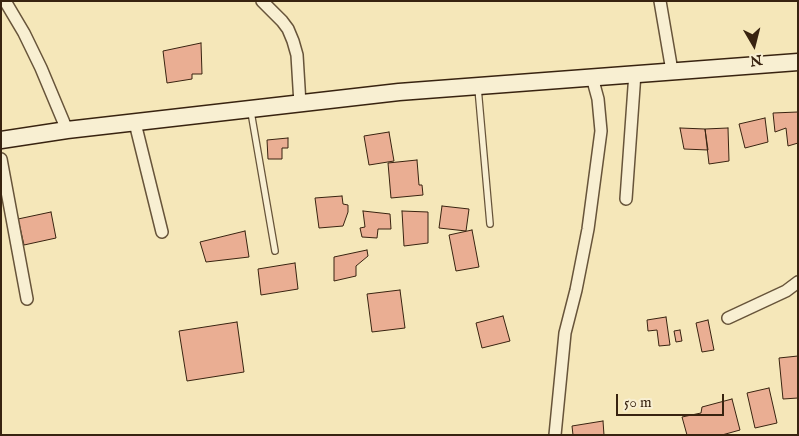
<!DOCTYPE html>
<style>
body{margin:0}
#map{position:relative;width:799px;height:436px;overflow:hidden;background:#f5e7b9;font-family:"IM FELL English",serif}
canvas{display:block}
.frame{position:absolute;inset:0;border:2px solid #382310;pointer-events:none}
.north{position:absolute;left:729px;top:20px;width:50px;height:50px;-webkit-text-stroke:4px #f8efd2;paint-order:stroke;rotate:172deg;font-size:14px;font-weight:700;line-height:20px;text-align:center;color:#382310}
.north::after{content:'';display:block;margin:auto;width:18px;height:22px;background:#382310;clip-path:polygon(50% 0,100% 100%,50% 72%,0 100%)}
.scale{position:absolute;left:616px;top:394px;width:108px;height:22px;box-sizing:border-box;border:2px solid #382310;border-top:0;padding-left:6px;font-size:15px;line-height:18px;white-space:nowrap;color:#382310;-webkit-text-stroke:4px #f8efd2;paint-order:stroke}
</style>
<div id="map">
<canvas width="799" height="436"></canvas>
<div class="frame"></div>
<div class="north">N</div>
<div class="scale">50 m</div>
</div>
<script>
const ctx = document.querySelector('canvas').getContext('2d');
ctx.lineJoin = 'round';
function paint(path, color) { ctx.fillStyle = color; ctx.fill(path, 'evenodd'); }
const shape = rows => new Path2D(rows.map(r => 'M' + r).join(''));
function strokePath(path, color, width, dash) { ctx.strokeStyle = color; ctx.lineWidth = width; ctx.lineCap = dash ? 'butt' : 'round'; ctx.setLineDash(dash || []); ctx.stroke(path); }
const building = shape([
 [201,43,202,74,192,74,192,79,167,83,163,51,201,43],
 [798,112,798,143,788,146,786,128,775,132,773,113,798,112],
 [765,118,768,142,745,148,739,124,765,118],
 [680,128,705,129,708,150,684,149,680,128],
 [728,128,729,161,709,164,705,129,728,128],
 [389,132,394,161,369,165,364,136,389,132],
 [288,138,288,148,282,148,282,159,268,159,267,140,288,138],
 [417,160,419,185,422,185,423,195,391,198,388,163,417,160],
 [342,196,343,204,348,205,348,212,343,226,319,228,315,198,342,196],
 [442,206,469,209,466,231,439,228,442,206],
 [363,211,390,214,391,229,378,229,377,238,362,237,360,228,365,227,363,211],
 [402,211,428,212,428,243,404,246,402,211],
 [51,212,56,238,24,245,18,219,51,212],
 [472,230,479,267,456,271,449,235,472,230],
 [245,231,249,257,206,262,200,242,245,231],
 [367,250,368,256,356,266,356,276,334,281,334,257,367,250],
 [295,263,298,289,261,295,258,269,295,263],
 [400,290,405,328,372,332,367,294,400,290],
 [503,316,510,341,482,348,476,323,503,316],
 [666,317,670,345,659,346,657,330,648,331,647,320,666,317],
 [708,320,714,350,702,352,696,323,708,320],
 [237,322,244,372,187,381,179,331,237,322],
 [680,330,682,341,676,342,674,331,680,330],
 [798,356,798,398,783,399,779,358,798,356],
 [769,388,777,423,755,428,747,393,769,388],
 [732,399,740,430,722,435,687,435,682,417,701,413,702,407,732,399],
 [603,421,604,435,573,435,572,426,603,421]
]);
paint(building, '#eaae93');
strokePath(building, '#382310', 1);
const lane = shape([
 [478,88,490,224],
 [251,112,275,251]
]);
const street = shape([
 [5,1,24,33,41,68,67,130],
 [262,1,282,21,288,29,293,41,297,55,300,104],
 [660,1,672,71],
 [135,123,162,232],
 [1,159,27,299],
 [626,199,635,73],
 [728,318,786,291,798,282],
 [555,435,565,333,576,290,588,229,601,131,598,99,592,77]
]);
const secondary = shape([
 [1,140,67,130,399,92,798,62]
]);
strokePath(lane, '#67543a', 8);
strokePath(street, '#67543a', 14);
strokePath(secondary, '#382310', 19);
strokePath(lane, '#f8efd2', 5.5);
strokePath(street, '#f8efd2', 11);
strokePath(secondary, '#f8efd2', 16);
</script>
